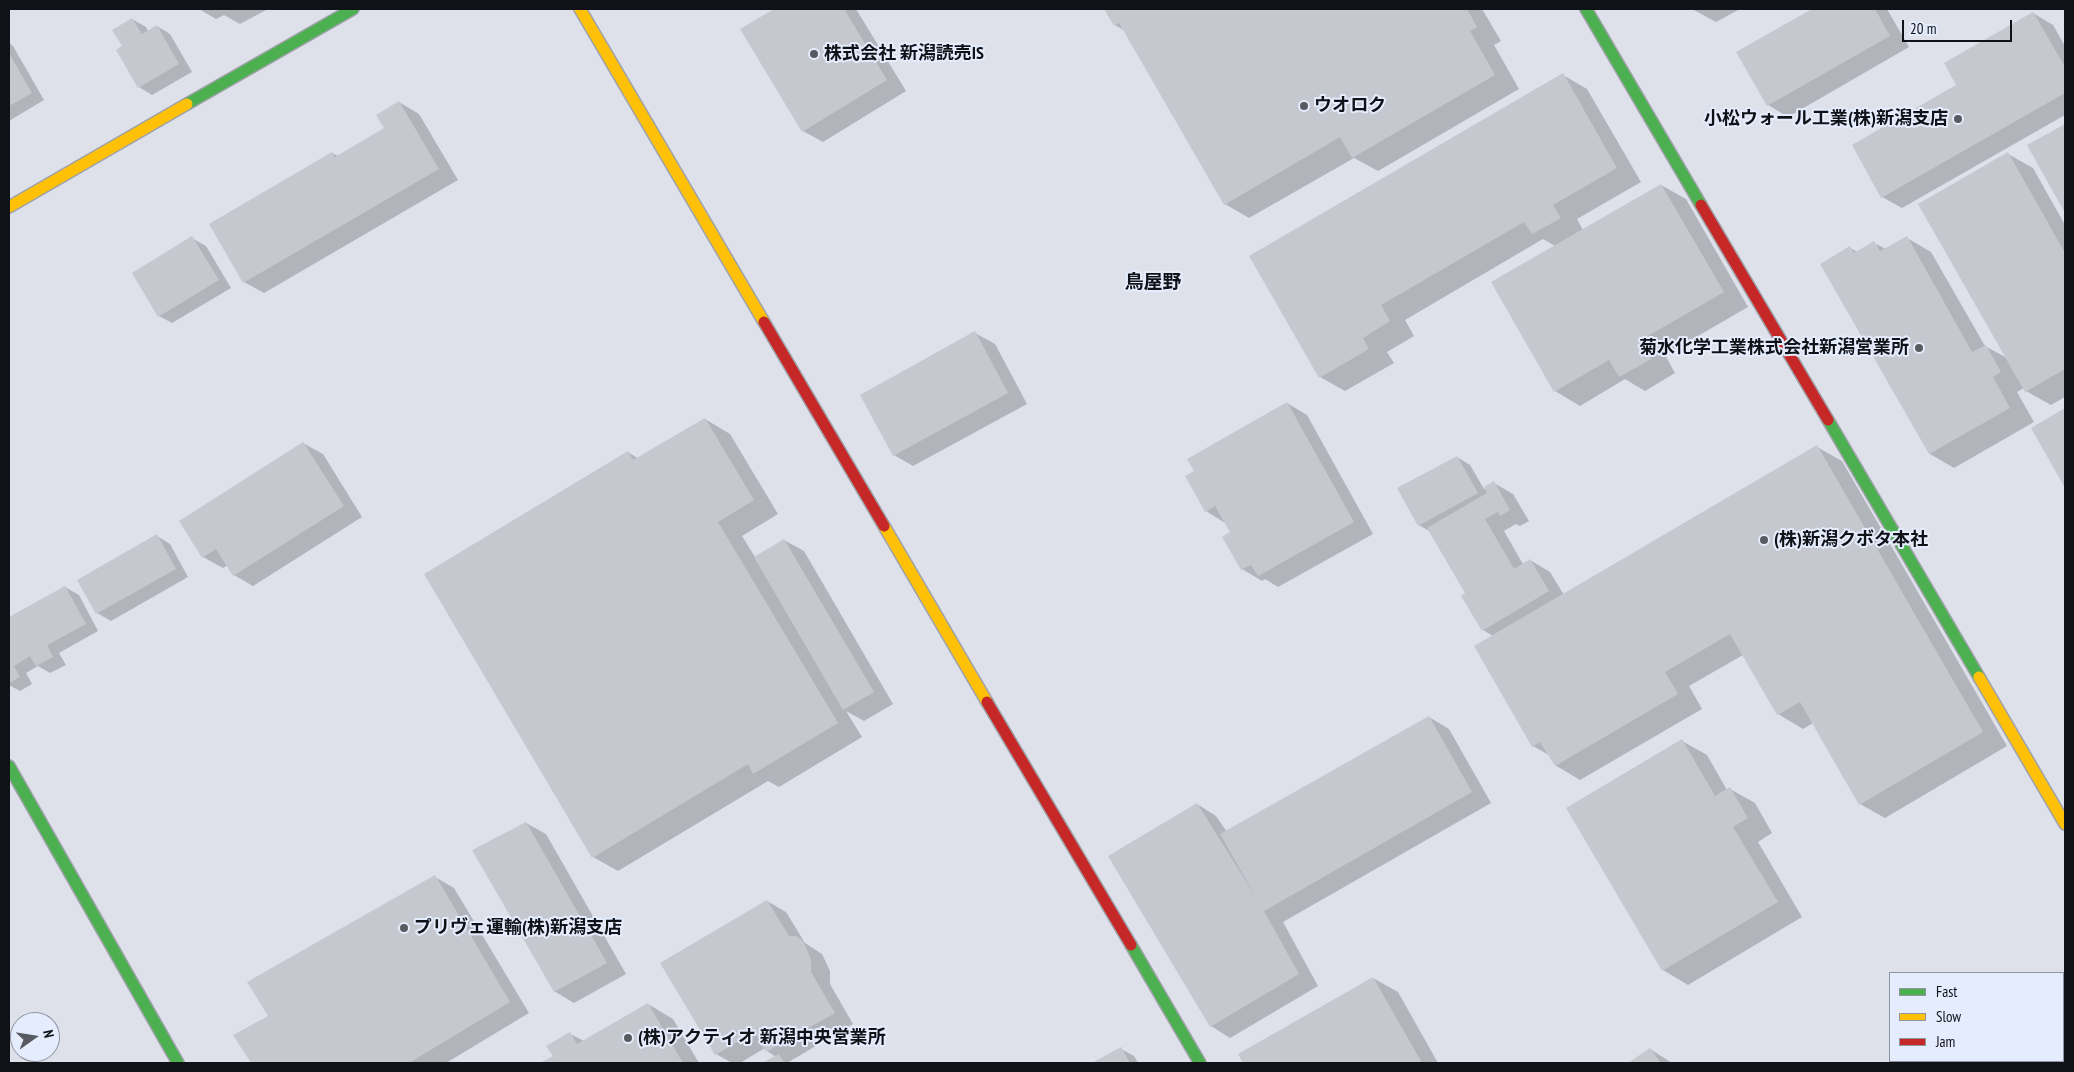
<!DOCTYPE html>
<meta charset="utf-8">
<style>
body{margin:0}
#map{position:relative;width:2074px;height:1072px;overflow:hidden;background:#dee1ea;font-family:"PT Sans Narrow",sans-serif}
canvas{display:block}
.frame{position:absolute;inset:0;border:10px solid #0f1217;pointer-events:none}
.legend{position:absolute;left:1889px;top:972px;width:175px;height:90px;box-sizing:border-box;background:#e5ecfd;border:1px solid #8f95a1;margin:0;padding:6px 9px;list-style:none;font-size:15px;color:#0f1217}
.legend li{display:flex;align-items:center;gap:10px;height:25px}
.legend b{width:25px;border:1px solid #8f95a1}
.north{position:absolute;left:10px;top:1012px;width:50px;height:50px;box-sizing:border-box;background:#e5ecfd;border:1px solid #8f95a1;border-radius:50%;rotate:77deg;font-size:14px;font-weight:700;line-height:20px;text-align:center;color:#0f1217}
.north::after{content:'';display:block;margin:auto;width:18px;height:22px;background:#575a61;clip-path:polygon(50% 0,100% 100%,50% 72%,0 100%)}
.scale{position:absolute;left:1902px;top:20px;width:110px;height:22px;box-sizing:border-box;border:2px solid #0f1217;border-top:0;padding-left:6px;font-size:15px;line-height:18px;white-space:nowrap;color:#0f1217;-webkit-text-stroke:4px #e5ecfd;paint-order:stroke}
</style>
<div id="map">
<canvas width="2074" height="1072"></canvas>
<div class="frame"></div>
<ul class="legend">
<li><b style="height:6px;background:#4caf50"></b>Fast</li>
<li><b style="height:6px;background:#ffc107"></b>Slow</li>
<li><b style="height:6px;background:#c62828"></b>Jam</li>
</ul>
<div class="north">N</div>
<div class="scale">20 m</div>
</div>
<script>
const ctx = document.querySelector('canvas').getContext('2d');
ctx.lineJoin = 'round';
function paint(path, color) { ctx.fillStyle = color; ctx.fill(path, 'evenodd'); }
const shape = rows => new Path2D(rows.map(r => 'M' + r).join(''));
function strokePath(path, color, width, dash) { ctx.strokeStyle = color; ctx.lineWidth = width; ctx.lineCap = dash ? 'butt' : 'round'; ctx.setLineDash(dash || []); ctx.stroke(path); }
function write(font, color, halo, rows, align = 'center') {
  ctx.font = font + ' "PT Sans Narrow","Noto Sans JP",sans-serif'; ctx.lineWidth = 4; ctx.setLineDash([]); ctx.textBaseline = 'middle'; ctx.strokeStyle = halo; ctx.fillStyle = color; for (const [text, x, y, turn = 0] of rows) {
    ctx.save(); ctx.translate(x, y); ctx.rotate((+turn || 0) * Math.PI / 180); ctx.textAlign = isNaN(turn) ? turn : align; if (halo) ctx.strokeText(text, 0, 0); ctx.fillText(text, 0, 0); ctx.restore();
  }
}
paint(shape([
 [199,9,268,9,240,24,224,15,216,19],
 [776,9,856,9,906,91,823,142,803,131,742,30],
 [1105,9,1482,9,1501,41,1494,45,1519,89,1378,171,1354,158,1249,218,1225,204,1125,31,1115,25],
 [1692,9,1740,9,1716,22],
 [1815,9,1887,9,1909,47,1788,117,1768,105,1738,52],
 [2033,13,2053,25,2065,46,2065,115,1902,208,1882,197,1958,86],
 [132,19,146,27,148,31,157,26,170,34,192,72,152,95,139,87,124,47],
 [9,43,13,46,44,100,9,121],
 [1563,75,1587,89,1641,182,1577,219,1583,230,1661,185,1686,199,1748,307,1665,355,1675,373,1645,391,1625,379,1580,406,1555,391,1555,246,1543,239,1405,320,1414,336,1387,352,1394,363,1345,391,1320,377],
 [399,102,419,114,458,180,264,293,244,282,332,153,338,156,385,129],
 [2065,125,2065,210,2029,146],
 [2008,154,2033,168,2065,225,2065,397,2051,405,2026,391,2024,388,2017,392,2034,422,1954,468,1930,454,1850,248,1858,252,1874,243,1886,249,1907,238,1931,252,1985,346,2007,358],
 [192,238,206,246,231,288,172,323,159,316],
 [975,333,995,344,1027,404,913,466,894,455],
 [1287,403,1307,415,1373,534,1278,587,1265,579,1262,581,1242,569,1232,533,1225,523,1206,511],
 [2065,409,2065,486,2032,428],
 [705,419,730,434,778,514,742,536,755,557,784,540,804,551,893,704,864,721,846,711,862,737,779,787,768,781,618,871,593,857,628,452,639,459],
 [303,443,323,454,362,517,253,586,234,575,228,565,223,568,203,557],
 [1817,447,1842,461,2007,746,1885,818,1860,804,1813,723,1803,729,1778,714,1743,655,1689,686,1702,709,1580,780,1555,765,1549,755,1533,746,1493,636,1483,630,1467,593,1431,532,1419,525,1457,457,1470,465,1484,489,1494,483,1513,494,1529,521,1520,526,1516,524,1504,531,1523,564,1530,560,1550,572,1564,595],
 [157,536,170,544,188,577,111,621,97,613],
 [65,587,79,595,98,631,59,653,66,665,50,673,38,666,26,673,32,684,20,691,9,685,9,619],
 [1429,717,1449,729,1491,803,1283,922,1318,986,1230,1038,1211,1026,1197,804,1216,816,1227,832],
 [1682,741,1707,755,1727,790,1730,789,1755,803,1772,833,1758,842,1802,917,1688,985,1663,970],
 [526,823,546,834,626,974,574,1003,554,991],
 [435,877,454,888,529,1013,446,1063,252,1063,235,1036,270,1017],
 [767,901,786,912,805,943,822,954,830,971,830,984,853,1024,787,1063,765,1063,776,1057,767,1051,765,1048,740,1063,732,1063,716,1054],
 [1373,978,1398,992,1438,1063,1245,1063,1239,1054],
 [648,1004,673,1019,699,1063,543,1063,554,1057,570,1034,584,1041],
 [1121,1049,1134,1056,1138,1063,1094,1063],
 [1650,1049,1669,1061,1671,1063,1630,1063]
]), '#0003');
paint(shape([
 [774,9,844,9,887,80,802,132,740,29],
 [1104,9,1467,9,1477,27,1470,31,1495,75,1352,158,1340,137,1224,205,1119,23,1114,26],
 [1812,9,1875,9,1890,36,1767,106,1736,52],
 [2033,12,2065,67,2065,93,1881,198,1852,145,1956,85,1944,63],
 [132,18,142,34,157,25,179,64,138,88,116,50,122,46,112,30],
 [9,53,32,93,9,106],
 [1563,73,1617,168,1553,205,1561,218,1532,234,1524,222,1381,305,1390,321,1363,338,1369,349,1319,378,1249,256],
 [399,101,439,169,243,283,209,224,332,152,335,157,384,128,376,115],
 [2065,124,2065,213,2027,145],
 [2008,152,2065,253,2065,369,2025,392,1918,204],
 [1661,184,1724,292,1641,340,1651,359,1619,377,1609,360,1554,392,1491,282],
 [192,236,219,280,158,317,132,273],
 [1907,236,1972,352,1986,345,2001,372,1993,377,2010,408,1929,454,1820,264,1850,246,1854,253,1874,241,1880,251],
 [975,331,1008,393,893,456,860,395],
 [1287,402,1354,522,1258,576,1251,565,1241,570,1222,537,1230,532,1215,506,1205,512,1185,476,1194,471,1187,459],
 [2065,408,2065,488,2031,428],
 [705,418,754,500,718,522,838,723,753,774,748,764,592,858,424,574,628,451,633,460],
 [303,442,344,506,233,576,216,549,202,558,179,521],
 [1817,445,1983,732,1859,805,1800,702,1777,715,1730,634,1665,672,1678,694,1555,766,1540,742,1532,747,1474,646],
 [1457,456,1478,493,1418,526,1397,488],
 [1494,481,1510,510,1500,516,1498,512,1485,519,1514,569,1530,559,1549,591,1482,631,1461,596,1465,593,1427,528,1487,493,1484,487],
 [157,534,176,569,96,614,77,580],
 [784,539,874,692,843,710,754,557],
 [65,586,86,624,47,645,53,657,36,666,30,656,14,666,20,677,9,683,9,617],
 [1429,716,1472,792,1264,911,1299,974,1210,1027,1108,856,1197,803,1257,899,1220,834],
 [1682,739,1715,796,1730,787,1748,818,1733,827,1778,902,1662,971,1566,808],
 [526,822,607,963,554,992,472,850],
 [435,875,510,1002,409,1063,251,1063,233,1035,268,1016,247,982],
 [767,900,789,936,796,936,803,941,811,959,811,972,835,1013,766,1052,755,1032,715,1055,660,963],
 [1373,977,1422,1063,1243,1063,1238,1054],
 [648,1003,683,1063,540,1063,553,1056,546,1046,570,1032,577,1044],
 [1121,1047,1130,1063,1092,1063],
 [1650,1048,1661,1063,1628,1063],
 [779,1054,784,1063,762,1063]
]), '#c5c8cf');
const fast = shape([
 [1586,9,1701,205],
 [187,104,353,9],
 [1828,420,1979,677],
 [9,766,178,1063],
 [1131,945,1200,1063],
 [2063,1008,2065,1006],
 [1981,1063,1985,1061],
 [2051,1063,2056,1061]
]);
const slow = shape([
 [580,9,764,322],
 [9,207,187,104],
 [884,526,987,702],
 [1979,677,2065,824]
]);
const jam = shape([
 [1701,205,1828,420],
 [764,322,884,526],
 [987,702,1131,945]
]);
strokePath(fast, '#9fa2a9', 14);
strokePath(slow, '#9fa2a9', 14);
strokePath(jam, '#9fa2a9', 14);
strokePath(fast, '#4caf50', 11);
strokePath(slow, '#ffc107', 11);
strokePath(jam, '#c62828', 11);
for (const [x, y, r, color] of [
 [814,54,5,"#575a61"],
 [1304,106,5,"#575a61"],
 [1958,119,5,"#575a61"],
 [1919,348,5,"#575a61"],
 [1764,540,5,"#575a61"],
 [404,928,5,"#575a61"],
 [628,1038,5,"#575a61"]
]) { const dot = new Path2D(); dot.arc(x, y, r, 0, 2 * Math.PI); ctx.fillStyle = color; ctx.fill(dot); strokePath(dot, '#e5ecfd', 2); }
write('bold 18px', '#0f1217', '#e5ecfd', [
 ["株式会社 新潟読売IS",824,54],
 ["ウオロク",1314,106],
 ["小松ウォール工業(株)新潟支店",1948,119,"right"],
 ["菊水化学工業株式会社新潟営業所",1909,348,"right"],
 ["(株)新潟クボタ本社",1774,540],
 ["プリヴェ運輸(株)新潟支店",414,928],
 ["(株)アクティオ 新潟中央営業所",638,1038]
], 'left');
write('bold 19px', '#0f1217', '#e5ecfd', [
 ["鳥屋野",1153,283]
]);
</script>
